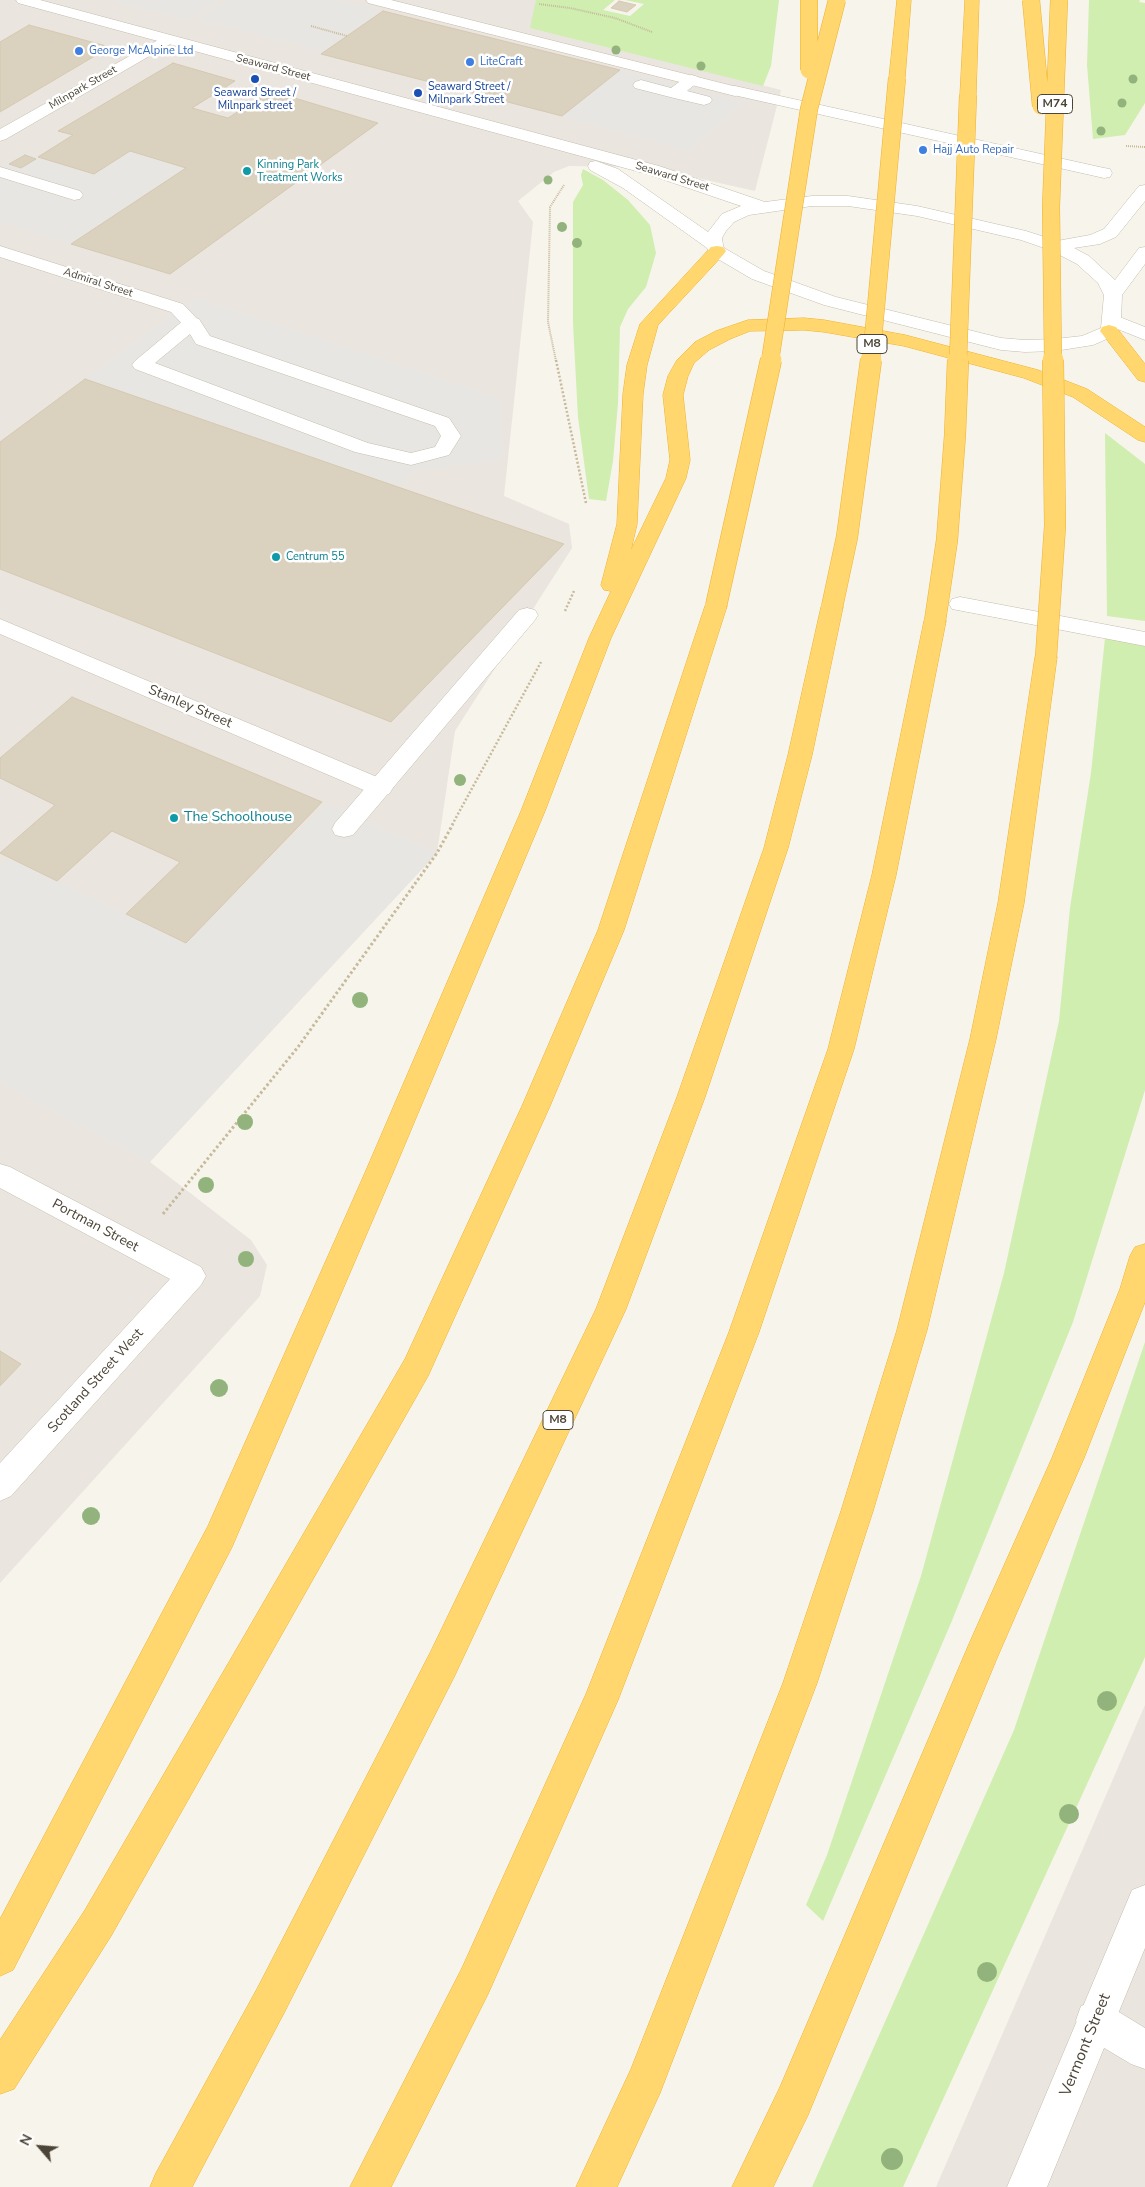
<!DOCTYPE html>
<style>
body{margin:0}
#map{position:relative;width:1145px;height:2187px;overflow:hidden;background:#f7f4eb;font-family:"Nunito Sans",sans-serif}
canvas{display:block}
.north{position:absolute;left:15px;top:2122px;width:50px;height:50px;-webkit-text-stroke:4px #fff;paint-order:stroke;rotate:297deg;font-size:14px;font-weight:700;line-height:20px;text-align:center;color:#4c4537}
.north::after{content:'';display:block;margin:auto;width:18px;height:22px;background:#4c4537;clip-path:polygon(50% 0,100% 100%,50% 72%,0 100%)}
</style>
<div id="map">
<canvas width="1145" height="2187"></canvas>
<div class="north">N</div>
</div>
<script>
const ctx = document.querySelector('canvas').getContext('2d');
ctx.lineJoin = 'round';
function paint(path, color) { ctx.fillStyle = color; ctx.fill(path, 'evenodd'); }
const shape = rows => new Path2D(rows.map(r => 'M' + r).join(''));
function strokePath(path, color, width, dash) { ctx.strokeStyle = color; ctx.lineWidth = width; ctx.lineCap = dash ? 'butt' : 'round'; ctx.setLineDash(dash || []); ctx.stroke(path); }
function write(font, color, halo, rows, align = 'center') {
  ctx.font = font + ' "Nunito Sans",sans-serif'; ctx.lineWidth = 5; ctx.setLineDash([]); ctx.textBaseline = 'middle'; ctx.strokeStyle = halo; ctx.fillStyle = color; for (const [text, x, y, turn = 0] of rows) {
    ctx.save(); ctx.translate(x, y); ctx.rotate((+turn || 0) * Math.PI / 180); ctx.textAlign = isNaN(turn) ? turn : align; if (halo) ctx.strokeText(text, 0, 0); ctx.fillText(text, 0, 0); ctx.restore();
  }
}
paint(shape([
 [0,0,537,0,555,33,781,90,755,191,648,167,569,166,554,172,518,201,533,222,504,496,569,524,572,548,455,731,437,853,150,1162,251,1240,267,1265,260,1296,0,1583],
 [1145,1705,1145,2187,936,2187,1081,1853]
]), '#eae5df');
paint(shape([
 [536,0,615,0,603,10,630,16,644,4,625,0,779,0,771,66,763,86,530,28],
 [1089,0,1140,0,1139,2,1145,3,1145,103,1125,135,1093,139,1087,65],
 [583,169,603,180,628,200,650,225,656,253,646,287,628,309,620,327,618,403,613,461,606,501,589,499,578,417,573,324,573,202,583,185,581,175],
 [1105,433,1145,464,1145,621,1107,616],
 [1105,638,1145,646,1145,1090,1073,1322,951,1623,823,1921,806,1905,827,1855,921,1576,1004,1273,1059,1021,1070,908,1091,773],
 [1145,1342,1145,1657,903,2187,812,2187,1014,1730]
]), '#cfeeb0');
paint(shape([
 [117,0,222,0,187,20,115,1],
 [229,0,334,0,383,11,324,52,198,18],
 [620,70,744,103,687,151,562,116],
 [130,151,186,168,71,244,0,221,0,167,23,152,94,174],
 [195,298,500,398,502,459,415,471,398,487,85,379],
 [327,804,437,853,149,1162,0,1083,0,866,9,858,186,943]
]), '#e8e6e2');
const building = shape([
 [619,1,636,5,627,12,611,8,619,1],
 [383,11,620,70,562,116,321,54,383,11],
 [29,25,110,47,0,112,0,42,29,25],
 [173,63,235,81,192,108,228,118,271,91,378,123,170,274,71,244,186,168,130,151,94,174,38,157,73,135,58,131,173,63],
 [25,155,36,159,21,168,9,164,25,155],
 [85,379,398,487,564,544,391,722,0,569,0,442,85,379],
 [72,697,322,802,186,943,126,914,180,862,112,831,57,881,0,853,55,805,0,778,0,758,72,697],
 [0,1351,21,1364,0,1386,0,1351]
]);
paint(building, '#dad1bf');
strokePath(building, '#d6c9b1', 1);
const service = shape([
 [692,75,698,77,700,80,687,91,710,97,712,100,710,103,704,105,674,98,635,88,633,85,635,82,641,80,671,88,686,77,692,75],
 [735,86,1104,168,1110,169,1112,173,1110,177,1104,178,729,94,727,91,729,88,735,86],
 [0,167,80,191,83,195,80,199,74,200,0,177,0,167],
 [192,317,199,319,210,336,449,418,461,436,449,455,411,465,355,452,135,369,132,365,135,361,185,319,192,317],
 [190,334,196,344,435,426,441,436,435,447,411,453,368,443,155,363,190,334],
 [960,597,1145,632,1145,646,952,609,949,604,952,599,960,597],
 [527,608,535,610,538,615,535,620,353,835,344,837,335,835,332,829,335,823,519,610,527,608],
 [1095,2001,1109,2006,1145,2028,1145,2069,1131,2064,1081,2034,1076,2020,1081,2006,1095,2001]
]);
const minor = shape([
 [366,0,391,0,741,88,743,91,741,94,735,96,368,3,366,0],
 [167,35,172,37,175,40,172,43,6,139,0,141,0,129,167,35],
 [0,246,183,304,201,323,199,327,192,329,185,327,171,312,0,257,0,246],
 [1112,314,1145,327,1145,340,1105,324,1103,320,1105,316,1112,314],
 [0,619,389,782,393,788,389,794,381,796,373,794,0,634,0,619],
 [0,1164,10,1167,201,1267,206,1276,201,1285,11,1496,0,1501,0,1463,170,1279,0,1188,0,1164],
 [1145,1885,1145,1948,1047,2187,1007,2187,1132,1890,1145,1885]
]);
const tertiary = shape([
 [16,0,40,0,659,166,765,202,812,196,848,196,917,206,1026,231,1057,241,1090,235,1104,229,1139,186,1145,185,1145,201,1116,237,1100,244,1074,248,1089,256,1115,280,1139,248,1145,247,1145,264,1122,295,1121,320,1116,335,1093,345,1055,351,1025,352,1001,350,824,305,752,279,711,255,707,248,623,188,590,170,588,166,590,162,596,161,618,169,708,232,722,214,741,206,647,174,18,3,16,0],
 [812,206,848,206,917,216,1021,240,1050,250,1077,264,1098,283,1104,295,1101,328,1082,336,1055,339,1025,340,1001,338,836,297,764,271,724,248,723,245,722,238,726,231,734,222,749,215,812,206]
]);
const motorway = shape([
 [897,0,911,0,905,78,903,81,897,83,891,81,889,78,897,0],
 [965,0,979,0,976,95,974,98,968,100,962,98,960,95,965,0],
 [717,246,723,247,726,251,723,255,658,325,647,365,643,394,637,524,631,550,666,478,670,460,663,395,668,376,677,360,695,342,716,331,748,320,804,318,824,320,905,335,1038,370,1087,389,1145,427,1145,442,1138,440,1073,397,1024,378,904,346,824,332,804,330,750,331,730,339,709,350,694,363,688,376,683,395,690,460,686,478,611,638,545,811,392,1175,232,1547,13,1970,0,1976,0,1919,208,1526,364,1175,521,811,589,638,611,591,604,590,601,585,617,524,623,394,627,365,640,324,711,247,717,246],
 [1109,325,1116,327,1145,364,1145,382,1138,380,1100,331,1102,327,1109,325],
 [716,599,724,601,727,606,624,930,550,1106,428,1376,111,1936,14,2089,0,2094,0,2040,85,1910,405,1359,522,1106,598,930,705,606,708,601,716,599],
 [832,600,840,602,843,607,812,755,788,848,705,1097,626,1309,455,1675,284,2013,192,2187,150,2187,156,2173,258,1987,431,1651,596,1309,677,1097,764,848,788,755,821,607,824,602,832,600],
 [935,614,943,616,946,621,896,875,854,1049,759,1332,618,1700,488,1994,391,2187,350,2187,462,1968,586,1694,729,1332,828,1049,872,875,924,621,927,616,935,614],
 [1046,650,1054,652,1057,657,1024,903,996,1039,927,1330,873,1511,817,1683,660,2093,617,2187,576,2187,631,2069,783,1683,841,1511,897,1330,970,1039,998,903,1035,657,1038,652,1046,650],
 [1145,1244,1145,1302,1084,1458,997,1658,808,2115,773,2187,732,2187,780,2087,969,1644,1052,1458,1120,1289,1130,1256,1135,1247,1145,1244]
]);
strokePath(service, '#c4bdac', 1);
strokePath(minor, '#c4bdac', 1);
strokePath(tertiary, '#c4bdac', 1);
strokePath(motorway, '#eeb22e', 1);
strokePath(shape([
 [539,4,570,8,615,18,652,32],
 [311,26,347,36],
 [1126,146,1145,147],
 [556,361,548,322,550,207,564,185]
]), '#c7ba9c', 2, [1, 1]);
strokePath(shape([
 [556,360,586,503],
 [565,611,574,591],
 [452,825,541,662]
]), '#c7ba9c', 2.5, [2, 2]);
strokePath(shape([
 [163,1214,298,1047,437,853,453,824]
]), '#c7ba9c', 3, [2.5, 2.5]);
paint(service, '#fff');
paint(minor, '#fff');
paint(tertiary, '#fff');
paint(motorway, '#ffd76e');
const motorwayBridgeFar1 = shape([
 [809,0,809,70],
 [1031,0,1041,106],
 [770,361,809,109,837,0],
 [871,361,897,78],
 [958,361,968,95],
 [1053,361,1051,207,1059,0]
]);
const motorwayBridge = shape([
 [716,606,771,360],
 [832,607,847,537,871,360],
 [935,621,947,540,955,435,958,360],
 [1046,657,1055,526,1053,360]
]);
strokePath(motorwayBridgeFar1, '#eeb22e', 18, []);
strokePath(motorwayBridge, '#eeb22e', 22, []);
strokePath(motorwayBridgeFar1, '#ffd76e', 17);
strokePath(motorwayBridge, '#ffd76e', 21);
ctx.fillStyle = '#92b47c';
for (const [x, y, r] of [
 [616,50,4.5],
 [701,66,4.5],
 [1133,79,4.5],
 [1122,103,4.5],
 [1101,131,4.5],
 [548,180,4.5],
 [562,227,5],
 [577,243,5],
 [460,780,6],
 [360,1000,8],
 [245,1122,8],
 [206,1185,8],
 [246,1259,8],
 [219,1388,9],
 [91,1516,9],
 [1107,1701,10],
 [1069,1814,10],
 [987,1972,10],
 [892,2159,11]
]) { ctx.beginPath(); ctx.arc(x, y, r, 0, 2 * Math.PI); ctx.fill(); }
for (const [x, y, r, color] of [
 [79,51,5,"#3f7fe0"],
 [470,62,5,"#3f7fe0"],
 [255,79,5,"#1a4fb4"],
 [418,93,5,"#1a4fb4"],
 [923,150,5,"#3f7fe0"],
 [247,171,5,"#0f9aa8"],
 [276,557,5,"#0f9aa8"],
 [174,818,5,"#0f9aa8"]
]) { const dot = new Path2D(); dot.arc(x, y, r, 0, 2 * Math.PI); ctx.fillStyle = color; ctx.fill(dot); strokePath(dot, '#fff', 2); }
write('11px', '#366cbe', '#fff', [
 ["George McAlpine Ltd",89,51],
 ["LiteCraft",480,62],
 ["Hajj Auto Repair",933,150]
], 'left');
write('11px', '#4c4537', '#fff', [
 ["Seaward Street",273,68,15],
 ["Milnpark Street",83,88,-30],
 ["Seaward Street",672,177,17],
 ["Admiral Street",98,283,18]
]);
write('11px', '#164399', '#fff', [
 ["Seaward Street /",428,87],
 ["Milnpark Street",428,100],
 ["Seaward Street /",255,93,"center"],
 ["Milnpark street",255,106,"center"]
], 'left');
write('11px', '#0d838f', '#fff', [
 ["Kinning Park",257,165],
 ["Treatment Works",257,178],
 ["Centrum 55",286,557]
], 'left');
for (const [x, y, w] of [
 [1055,104,35],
 [872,344,30],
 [558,1420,30]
]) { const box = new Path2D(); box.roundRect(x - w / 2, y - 9.5, w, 19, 4); ctx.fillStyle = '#fff'; ctx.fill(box); strokePath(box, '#4c4537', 1); }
write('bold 12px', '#4c4537', null, [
 ["M74",1055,104],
 ["M8",872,344],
 ["M8",558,1420]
]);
write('14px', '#4c4537', '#fff', [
 ["Stanley Street",190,707,23],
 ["Portman Street",95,1226,28],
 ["Scotland Street West",96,1381,-48]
]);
write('14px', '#0d838f', '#fff', [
 ["The Schoolhouse",184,818]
], 'left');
write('16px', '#4c4537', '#fff', [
 ["Vermont Street",1086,2045,-68]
]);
</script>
